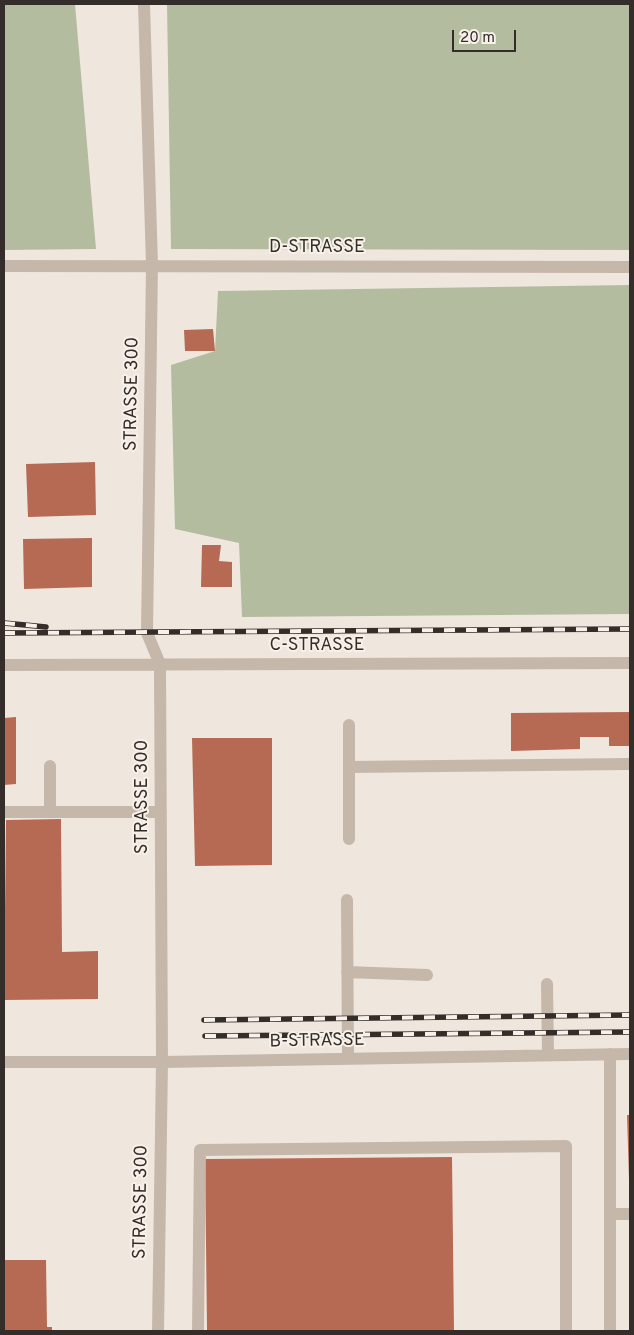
<!DOCTYPE html>
<style>
body{margin:0}
#map{position:relative;width:634px;height:1335px;overflow:hidden;background:#efe7de;font-family:Overpass,sans-serif}
canvas{display:block}
.frame{position:absolute;inset:0;border:5px solid #352d29;pointer-events:none}
.scale{position:absolute;left:452px;top:30px;width:64px;height:22px;box-sizing:border-box;border:2px solid #352d29;border-top:0;padding-left:6px;font-size:15px;line-height:18px;white-space:nowrap;color:#352d29;-webkit-text-stroke:4px #f7f1e9;paint-order:stroke}
</style>
<div id="map">
<canvas width="634" height="1335"></canvas>
<div class="frame"></div>
<div class="scale">20 m</div>
</div>
<script>
const ctx = document.querySelector('canvas').getContext('2d');
ctx.lineJoin = 'round';
function paint(path, color) { ctx.fillStyle = color; ctx.fill(path, 'evenodd'); }
const shape = rows => new Path2D(rows.map(r => 'M' + r).join(''));
function strokePath(path, color, width, dash) { ctx.strokeStyle = color; ctx.lineWidth = width; ctx.lineCap = dash ? 'butt' : 'round'; ctx.setLineDash(dash || []); ctx.stroke(path); }
function write(font, color, halo, rows, align = 'center') {
  ctx.font = font + ' Overpass,sans-serif'; ctx.lineWidth = 4; ctx.setLineDash([]); ctx.textBaseline = 'middle'; ctx.strokeStyle = halo; ctx.fillStyle = color; for (const [text, x, y, turn = 0] of rows) {
    ctx.save(); ctx.translate(x, y); ctx.rotate((+turn || 0) * Math.PI / 180); ctx.textAlign = isNaN(turn) ? turn : align; if (halo) ctx.strokeText(text, 0, 0); ctx.fillText(text, 0, 0); ctx.restore();
  }
}
paint(shape([
 [4,4,75,4,96,249,4,250],
 [167,4,630,4,630,250,171,249],
 [630,285,630,614,242,617,239,543,175,529,171,365,215,351,218,291]
]), '#b3bc9f');
paint(shape([
 [213,329,215,351,185,351,184,330],
 [95,462,96,515,28,517,26,464],
 [92,538,92,587,24,589,23,539],
 [202,545,221,545,219,561,232,562,232,587,201,587],
 [630,712,630,746,609,746,609,737,580,737,580,749,511,751,511,713],
 [16,717,16,784,4,785,4,718],
 [192,738,272,738,272,865,195,866],
 [61,819,62,952,98,951,98,999,4,1000,6,820],
 [627,1115,630,1115,630,1179,629,1179],
 [452,1157,454,1331,207,1331,205,1159],
 [4,1260,46,1260,47,1327,52,1327,52,1331,4,1331]
]), '#b76a53');
strokePath(shape([
 [144,4,152,265,147,633,160,664,162,1062,158,1331],
 [4,266,630,267],
 [4,665,630,663],
 [50,766,50,812],
 [349,767,630,764],
 [4,812,161,812],
 [349,839,349,725],
 [347,900,348,1059],
 [347,972,427,975],
 [547,984,548,1055],
 [4,1062,162,1062,630,1054],
 [610,1214,630,1214],
 [198,1331,200,1150,566,1146,566,1331],
 [610,1331,610,1054]
]), '#c6b7ab', 12);
const rail = shape([
 [4,623,46,627],
 [4,633,630,629],
 [204,1020,630,1015],
 [205,1036,630,1032]
]);
strokePath(rail, '#352d29', 5.5);
strokePath(rail, '#f7f1e9', 4, [11]);
write('18px', '#352d29', '#f7f1e9', [
 ["D-STRASSE",317,248],
 ["STRASSE 300",133,394,-89],
 ["C-STRASSE",317,646],
 ["STRASSE 300",143,797,-90],
 ["B-STRASSE",317,1042,-1],
 ["STRASSE 300",142,1202,-89]
]);
</script>
